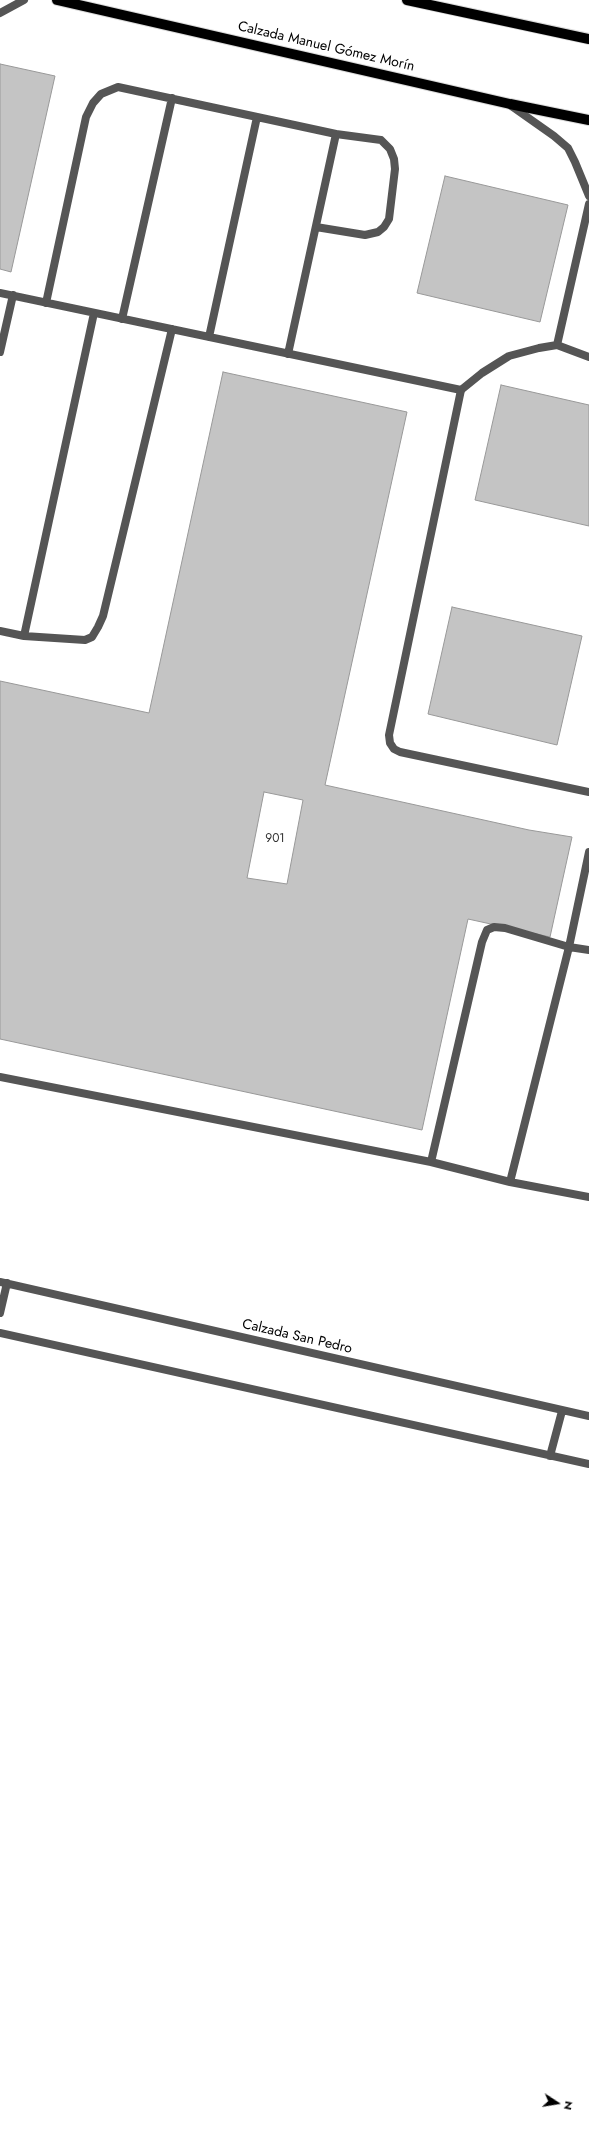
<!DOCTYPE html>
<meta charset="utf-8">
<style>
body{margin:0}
#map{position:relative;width:589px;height:2135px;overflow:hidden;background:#fff;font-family:Jost,sans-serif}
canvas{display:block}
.north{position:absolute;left:537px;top:2083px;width:40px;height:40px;-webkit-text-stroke:3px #fff;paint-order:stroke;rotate:102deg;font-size:11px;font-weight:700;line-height:16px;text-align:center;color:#000}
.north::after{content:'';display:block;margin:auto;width:14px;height:18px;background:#000;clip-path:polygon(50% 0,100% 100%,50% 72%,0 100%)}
</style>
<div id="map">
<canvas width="589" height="2135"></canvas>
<div class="north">N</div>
</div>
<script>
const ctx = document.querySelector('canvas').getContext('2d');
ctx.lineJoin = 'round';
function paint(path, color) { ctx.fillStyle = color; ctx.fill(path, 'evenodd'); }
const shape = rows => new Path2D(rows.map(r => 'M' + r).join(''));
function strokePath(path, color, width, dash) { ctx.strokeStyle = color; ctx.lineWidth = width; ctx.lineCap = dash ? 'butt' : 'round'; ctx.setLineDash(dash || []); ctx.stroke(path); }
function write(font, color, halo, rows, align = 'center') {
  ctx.font = font + ' Jost,sans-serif'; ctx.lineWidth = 3.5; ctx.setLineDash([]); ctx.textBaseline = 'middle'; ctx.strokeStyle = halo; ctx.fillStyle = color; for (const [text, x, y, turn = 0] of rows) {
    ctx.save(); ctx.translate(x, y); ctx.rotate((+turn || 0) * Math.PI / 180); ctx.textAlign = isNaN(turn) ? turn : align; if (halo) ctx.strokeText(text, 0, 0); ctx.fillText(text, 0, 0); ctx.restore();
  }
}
const building = shape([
 [0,64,55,76,11,272,0,269,0,64],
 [445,176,568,205,540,322,417,293,445,176],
 [223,372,407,412,325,785,529,830,572,837,550,937,468,919,422,1130,0,1039,0,681,149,713,223,372],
 [501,385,589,405,589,526,475,500,501,385],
 [452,607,582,636,557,745,428,714,452,607],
 [264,792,303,800,287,884,247,878,264,792]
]);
paint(building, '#c4c4c4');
strokePath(building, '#999', 1);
const primary = shape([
 [57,0,510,104,589,120],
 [407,0,589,39]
]);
strokePath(primary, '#dbdbdb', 12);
strokePath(shape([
 [0,13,24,0],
 [0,293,461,390],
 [46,303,86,117,93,103,101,94,118,87,336,134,381,140,390,149,394,159,395,169,389,219,384,227,378,232,365,235,316,227],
 [122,319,172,98],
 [209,337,257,117],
 [0,352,13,295],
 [288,354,336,134],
 [0,631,24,636,85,640,92,637,98,627,103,616,172,329],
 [24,636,94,313],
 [0,1077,431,1162,510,1182,589,1197],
 [431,1162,482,942,487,930,494,927,505,928,569,947,589,950],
 [510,1182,569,947,589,852]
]), '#555', 8);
strokePath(shape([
 [510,105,554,136,568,148,575,162,589,196],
 [557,345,589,204],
 [589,357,557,345,539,348,509,356,482,373,461,390,389,735,390,743,394,749,400,752,589,792],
 [0,1282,589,1416],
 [0,1313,7,1283],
 [0,1333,589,1464],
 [550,1456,562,1411]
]), '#555', 8);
strokePath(primary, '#000', 10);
write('12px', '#313131', null, [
 ["901",275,839]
]);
write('14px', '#000', '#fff', [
 ["Calzada Manuel Gómez Morín",326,47,13],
 ["Calzada San Pedro",297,1337,13]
]);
</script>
